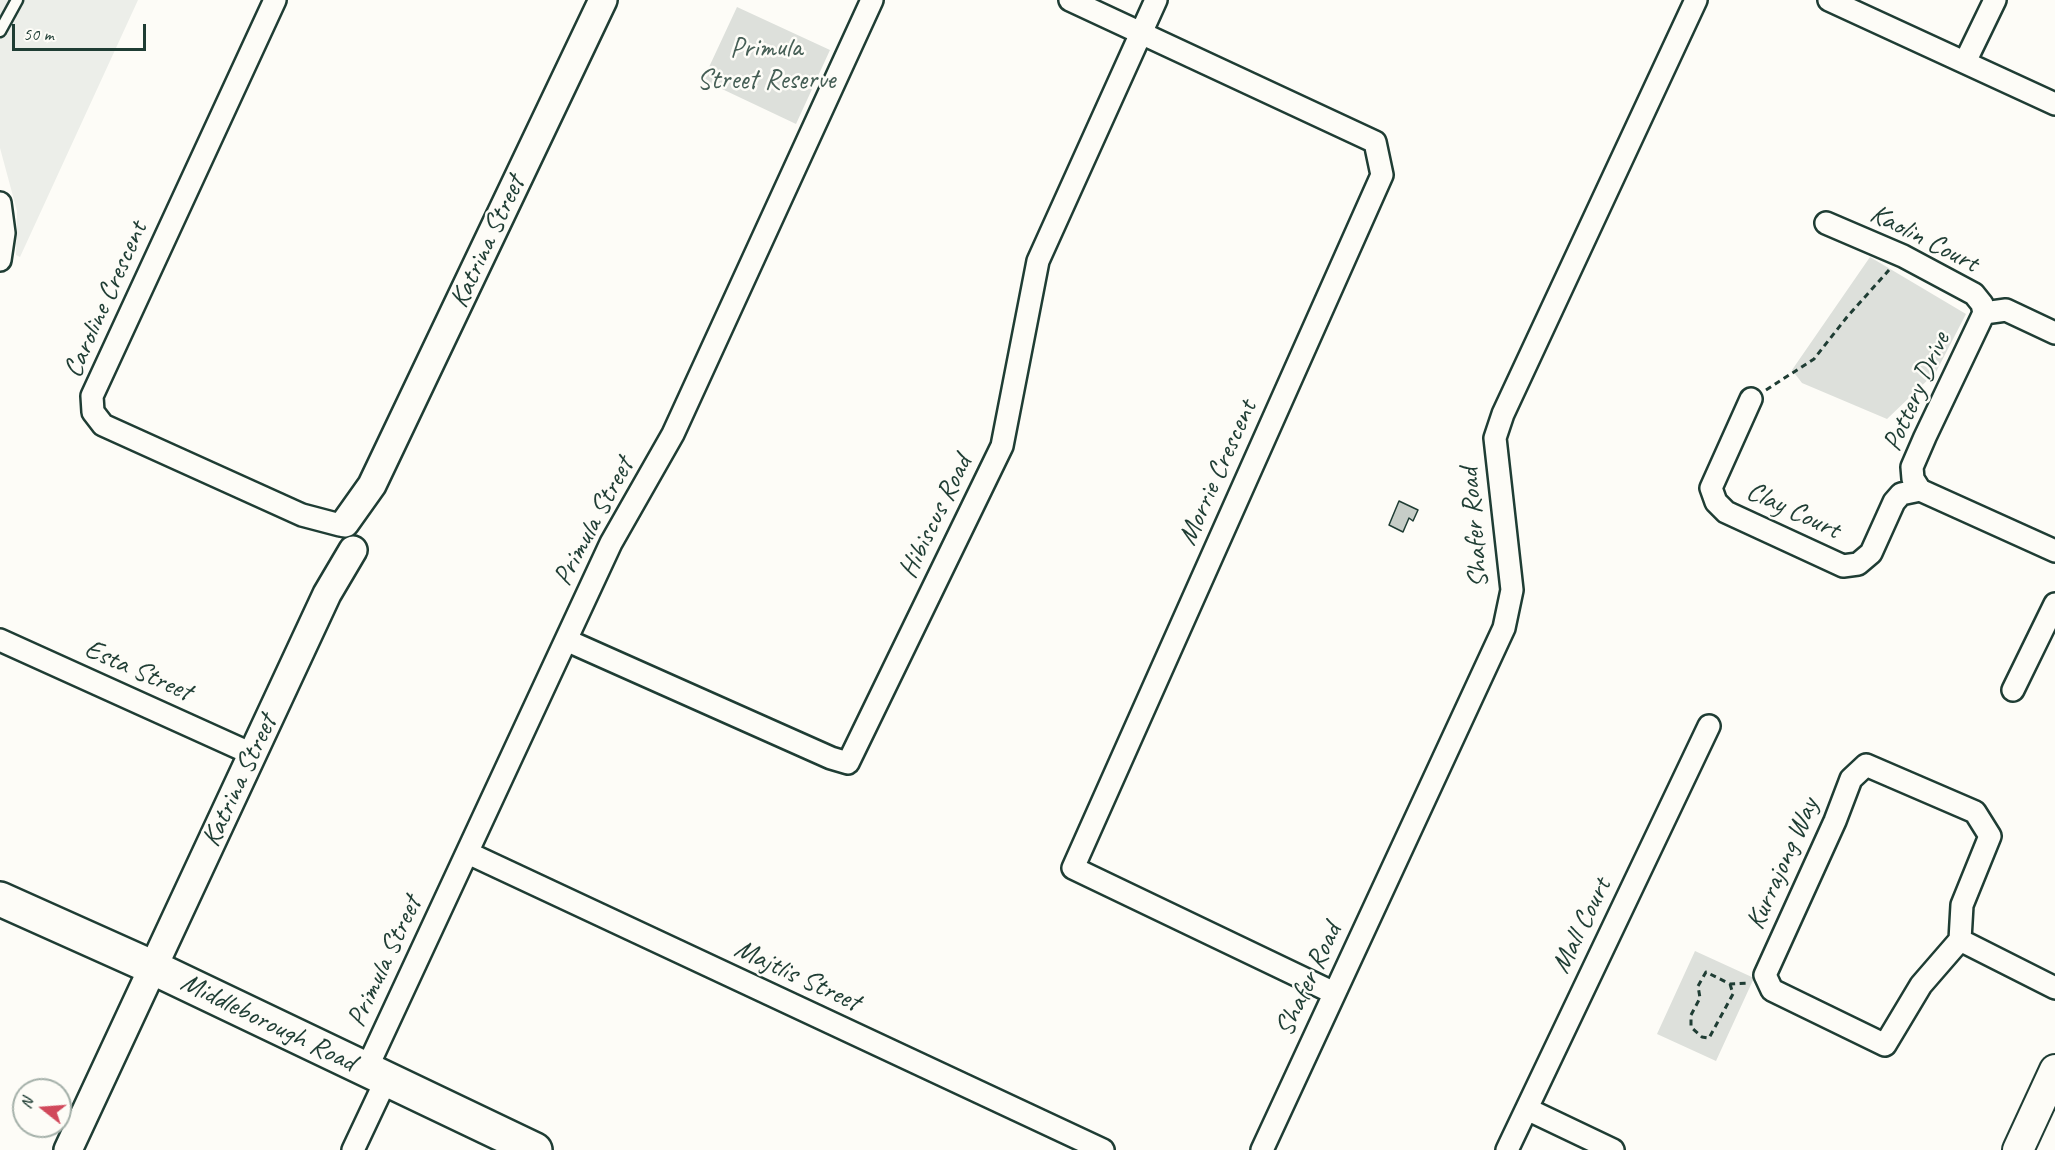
<!DOCTYPE html>
<style>
body{margin:0}
#map{position:relative;width:2055px;height:1150px;overflow:hidden;background:#fdfcf7;font-family:Caveat,sans-serif}
canvas{display:block}
.north{position:absolute;left:12px;top:1078px;width:60px;height:60px;box-sizing:border-box;background:#fdfcf7;border:2px solid #a4b0a9;border-radius:50%;rotate:287deg;font-size:16px;font-weight:700;line-height:24px;text-align:center;color:#1f3d34}
.north::after{content:'';display:block;margin:auto;width:21px;height:27px;background:#d1495b;clip-path:polygon(50% 0,100% 100%,50% 72%,0 100%)}
.scale{position:absolute;left:12px;top:24px;width:134px;height:27px;box-sizing:border-box;border:3px solid #1f3d34;border-top:0;padding-left:8px;font-size:18px;line-height:21px;white-space:nowrap;color:#1f3d34;-webkit-text-stroke:4px #fdfcf7;paint-order:stroke}
</style>
<div id="map">
<canvas width="2055" height="1150"></canvas>
<div class="north">N</div>
<div class="scale">50 m</div>
</div>
<script>
const ctx = document.querySelector('canvas').getContext('2d');
ctx.lineJoin = 'round';
function paint(path, color) { ctx.fillStyle = color; ctx.fill(path, 'evenodd'); }
const shape = rows => new Path2D(rows.map(r => 'M' + r).join(''));
function strokePath(path, color, width, dash) { ctx.strokeStyle = color; ctx.lineWidth = width; ctx.lineCap = dash ? 'butt' : 'round'; ctx.setLineDash(dash || []); ctx.stroke(path); }
function write(font, color, halo, rows, align = 'center') {
  ctx.font = font + ' Caveat,sans-serif'; ctx.lineWidth = 5; ctx.setLineDash([]); ctx.textBaseline = 'middle'; ctx.strokeStyle = halo; ctx.fillStyle = color; for (const [text, x, y, turn = 0] of rows) {
    ctx.save(); ctx.translate(x, y); ctx.rotate((+turn || 0) * Math.PI / 180); ctx.textAlign = isNaN(turn) ? turn : align; if (halo) ctx.strokeText(text, 0, 0); ctx.fillText(text, 0, 0); ctx.restore();
  }
}
paint(shape([
 [0,0,138,0,20,257,16,255,17,211,0,148]
]), '#eceee9');
paint(shape([
 [737,7,830,50,796,124,703,80],
 [1870,257,1966,314,1936,372,1887,419,1802,383,1792,370],
 [1695,951,1754,978,1716,1061,1657,1034]
]), '#dde0db');
const building = shape([
 [1399,501,1418,510,1413,521,1409,518,1403,532,1389,525,1399,501]
]);
paint(building, '#c6cdc7');
strokePath(building, '#1f3d34', 1.5);
const service = shape([
 [0,31,17,0]
]);
const minor = shape([
 [275,0,92,396,93,412,103,425,302,515,340,525],
 [1070,0,1375,142,1382,175,1073,868,1334,993],
 [1829,0,2055,104],
 [1965,62,1995,0],
 [0,203,4,233,0,260],
 [1826,223,1903,256,1974,294,1982,304,1984,313,2006,310,2055,333],
 [1984,313,1925,437,1912,467,1913,479,1920,490,2055,551],
 [1751,399,1711,488,1716,502,1726,512,1843,566,1858,564,1871,553,1894,502,1901,494,1920,490],
 [0,640,252,754],
 [566,640,831,758,848,763,1002,446,1038,261,1156,0],
 [2013,690,2055,604],
 [1866,765,1975,812,1990,836,1962,905,1960,940,1921,985,1885,1045,1772,990,1765,975,1835,821,1851,779,1866,765],
 [468,853,1103,1150],
 [1960,940,2055,988],
 [366,1070,611,543,673,434,872,0],
 [1527,1109,1613,1150],
 [353,1150,386,1080],
 [1262,1150,1504,628,1512,590,1495,438,1503,414,1696,0],
 [1507,1150,1709,726]
]);
const tertiary = shape([
 [345,523,372,485,603,0],
 [68,1150,327,594,353,550]
]);
const secondary = shape([
 [2018,1150,2055,1070]
]);
const primary = shape([
 [0,899,154,968,535,1150]
]);
strokePath(service, '#1f3d34', 15);
strokePath(minor, '#1f3d34', 26);
strokePath(tertiary, '#1f3d34', 32);
strokePath(secondary, '#1f3d34', 34);
strokePath(primary, '#1f3d34', 38);
strokePath(shape([
 [1766,390,1814,359,1847,317,1889,270],
 [1730,984,1733,994,1709,1038,1702,1037,1691,1027,1691,1015,1700,998,1698,986,1706,972,1730,984,1748,983]
]), '#1f3d34', 3, [6, 4.5]);
strokePath(service, '#fdfcf7', 10);
strokePath(minor, '#fdfcf7', 21);
strokePath(tertiary, '#fdfcf7', 27);
strokePath(secondary, '#fdfcf7', 30);
strokePath(primary, '#fdfcf7', 33);
write('28px', '#455e55', '#fdfcf7', [
 ["Primula",766,49],
 ["Street Reserve",766,81]
]);
write('28px', '#1f3d34', '#fdfcf7', [
 ["Kaolin Court",1924,239,27],
 ["Katrina Street",488,242,-65],
 ["Caroline Crescent",106,300,-66],
 ["Pottery Drive",1917,392,-66],
 ["Morrie Crescent",1218,473,-66],
 ["Clay Court",1793,511,25],
 ["Hibiscus Road",936,517,-64],
 ["Primula Street",594,522,-62],
 ["Shafer Road",1475,528,-95],
 ["Esta Street",138,671,24],
 ["Katrina Street",240,781,-65],
 ["Kurrajong Way",1783,864,-66],
 ["Mall Court",1582,926,-64],
 ["Primula Street",385,962,-65],
 ["Majtlis Street",797,976,25],
 ["Shafer Road",1309,980,-65],
 ["Middleborough Road",268,1023,26]
]);
</script>
